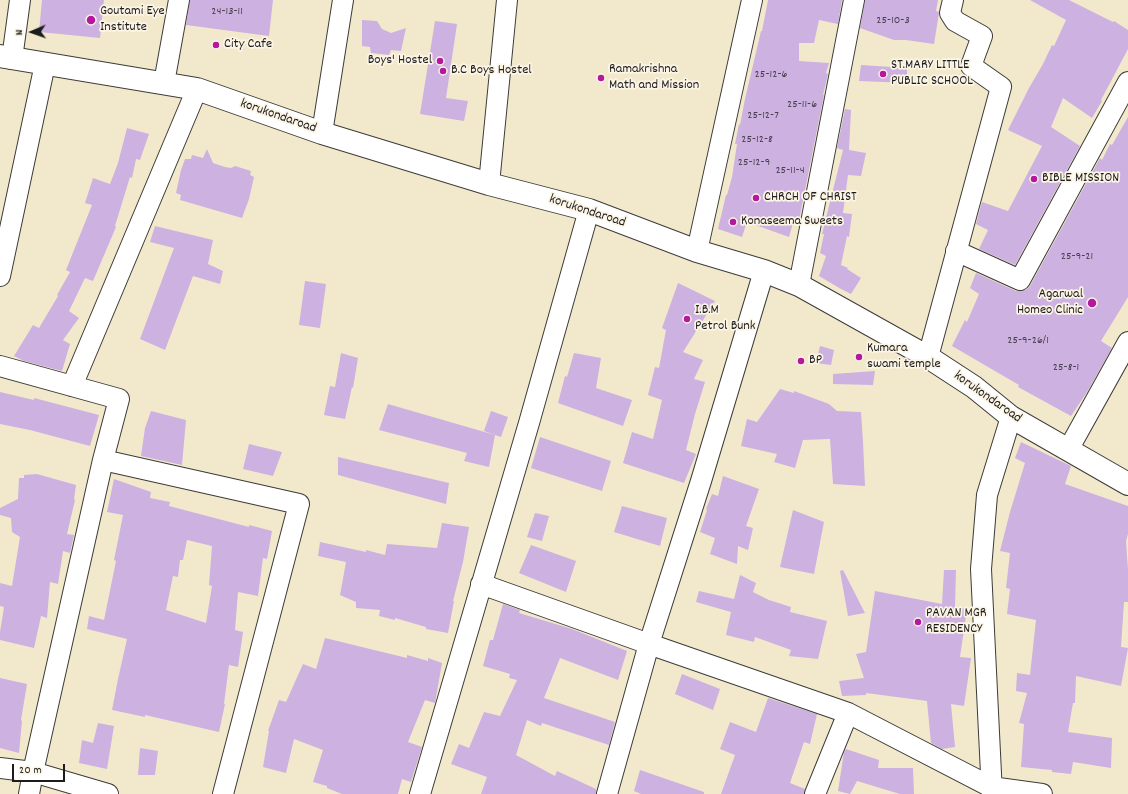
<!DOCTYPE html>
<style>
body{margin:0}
#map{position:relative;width:1128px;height:794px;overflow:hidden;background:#f2e9cd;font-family:Dekko,sans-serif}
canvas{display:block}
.north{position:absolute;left:12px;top:12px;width:40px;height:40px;-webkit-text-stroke:3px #fcf5e5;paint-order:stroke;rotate:268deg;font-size:11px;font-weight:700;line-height:16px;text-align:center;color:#1c1c1c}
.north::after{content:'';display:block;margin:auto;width:14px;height:18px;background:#1c1c1c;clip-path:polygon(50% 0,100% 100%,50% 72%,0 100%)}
.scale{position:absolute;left:12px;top:764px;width:53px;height:18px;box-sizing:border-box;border:2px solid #1c1c1c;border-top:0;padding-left:5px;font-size:12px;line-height:14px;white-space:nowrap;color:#1c1c1c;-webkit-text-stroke:3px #fcf5e5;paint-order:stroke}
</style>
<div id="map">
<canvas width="1128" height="794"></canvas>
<div class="north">N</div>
<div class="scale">20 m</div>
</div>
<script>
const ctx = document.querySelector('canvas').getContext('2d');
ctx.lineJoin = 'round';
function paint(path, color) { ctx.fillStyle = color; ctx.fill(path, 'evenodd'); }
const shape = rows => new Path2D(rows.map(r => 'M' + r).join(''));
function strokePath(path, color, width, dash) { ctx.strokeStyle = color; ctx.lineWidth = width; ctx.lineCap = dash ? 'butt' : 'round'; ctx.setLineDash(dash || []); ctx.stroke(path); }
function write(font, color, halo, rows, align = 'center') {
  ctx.font = font + ' Dekko,sans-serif'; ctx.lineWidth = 3.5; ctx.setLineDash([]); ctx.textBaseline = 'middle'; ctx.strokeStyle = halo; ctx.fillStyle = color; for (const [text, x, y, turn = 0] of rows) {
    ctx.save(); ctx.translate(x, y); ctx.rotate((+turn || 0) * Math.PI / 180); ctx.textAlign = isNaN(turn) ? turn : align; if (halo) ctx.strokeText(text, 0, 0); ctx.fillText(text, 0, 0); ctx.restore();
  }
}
paint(shape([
 [42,0,104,0,100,38,39,32],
 [190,0,273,0,269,36,186,25],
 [768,0,842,0,838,24,819,20,814,43,799,43,799,61,829,63,826,73,828,74,823,95,824,95,798,225,793,223,789,237,747,222,742,237,718,229,726,195,727,195,732,177,737,144,735,144,739,124,740,125,745,99,761,31,762,31],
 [865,0,938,0,936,11,939,12,939,13,934,44,906,40,894,40,860,28],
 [1030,0,1069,0,1113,22,1114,21,1128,30,1128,49,1101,100,1102,101,1092,118,1063,98,1051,127,1080,146,1015,265,979,249,988,230,976,224,982,202,1008,211,1042,146,1008,130,1029,88,1043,64,1052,45,1054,46,1066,20],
 [362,20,377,21,382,29,391,33,406,28,401,51,391,50,389,55,371,53,370,47,362,46],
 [435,21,457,24,446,98,468,101,464,121,420,114],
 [861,65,907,68,907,83,859,81],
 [845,109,851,110,849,150,866,153,861,176,848,175,843,213,852,214,849,237,847,236,841,265,848,268,847,269,861,278,851,294,841,289,819,276,826,256,820,253,824,234,822,234,843,150,837,148],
 [1128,117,1128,297,1101,341,1112,348,1087,392,1071,416,1018,387,1019,385,952,346,965,320,967,322,979,294,970,288,976,273,1016,291,1021,291,1027,289,1030,286,1100,158,1102,160,1110,144,1112,145],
 [127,128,149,134,140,160,136,159,132,178,130,177,115,226,116,227,93,281,85,278,69,311,79,318,63,340,70,344,62,371,24,361,14,356,33,325,39,328,58,296,57,295,70,272,66,270,92,205,85,203,93,178,110,184,118,163],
 [207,149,213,163,225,167,231,168,235,166,251,171,250,175,254,177,249,199,242,218,180,200,181,195,176,193,181,170,185,159,191,159,192,155,203,158],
 [155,226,213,240,208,264,223,271,220,284,193,276,165,350,140,339,174,248,150,242],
 [305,281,326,284,320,328,299,325],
 [678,283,715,301,683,352,703,360,694,379,705,382,695,414,686,450,696,454,684,483,623,463,632,432,653,439,662,400,648,395,655,367,659,368,666,330,662,328],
 [820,346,834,350,831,365,816,363],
 [341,353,358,358,353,388,352,387,345,419,324,415,330,386,335,387],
 [574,353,601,358,596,388,632,400,623,426,558,403,565,376,567,377],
 [875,371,873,385,833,384,833,374],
 [780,389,794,393,794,391,829,404,837,411,861,412,863,442,865,486,833,484,830,439,803,440,795,468,774,462,777,454,741,446,747,419,757,422],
 [0,392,34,400,34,398,99,415,90,446,30,430,0,424],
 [388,404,495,435,489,467,464,461,467,453,379,430],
 [151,411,186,420,182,465,141,456,145,428],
 [491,411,508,417,501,437,484,431],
 [540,437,611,461,602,491,531,468],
 [1021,442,1071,466,1065,484,1128,506,1128,534,1126,541,1128,570,1128,602,1124,602,1121,647,1128,648,1121,686,1076,676,1075,703,1073,703,1068,732,1112,738,1111,768,1073,762,1071,774,1052,772,1052,770,1021,767,1024,724,1019,723,1027,693,1016,691,1017,673,1030,675,1036,620,1007,614,1010,589,1006,588,1010,553,1000,551,1010,512,1025,463,1015,458],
 [249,444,282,452,273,476,243,469],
 [338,457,449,483,446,504,338,475],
 [37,474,76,485,74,499,75,500,67,534,74,535,70,553,63,551,58,584,50,582,47,618,41,616,34,648,0,640,0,632,4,607,0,606,0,583,12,586,20,537,12,532,11,518,0,515,0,508,18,499,19,478,24,478,24,475],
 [723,476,759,489,746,526,753,528,748,550,738,546,737,564,710,554,715,538,700,532,707,510,706,509,712,494,718,496],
 [114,479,151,492,150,498,170,502,169,506,249,527,249,525,272,531,267,559,263,558,258,596,238,592,235,630,243,632,238,667,229,665,224,704,225,704,219,732,145,715,145,717,112,710,118,679,127,639,87,629,89,616,104,620,116,561,114,560,123,515,107,512],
 [187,540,212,546,209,585,212,586,206,623,166,610,173,576,178,577,180,560,183,560],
 [622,506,667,518,660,546,614,532],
 [793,510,824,522,814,574,780,567],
 [535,513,549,516,542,541,527,537],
 [442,523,469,527,463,562,453,601,454,601,448,633,426,629,426,627,395,618,395,620,379,616,380,610,356,608,356,602,340,595,346,562,318,556,320,542,366,552,366,550,385,555,387,544,437,548],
 [531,545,576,561,566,592,519,573],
 [843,570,865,613,848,616,840,571],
 [944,570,956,570,955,607,967,609,960,657,971,658,964,706,951,704,955,747,942,749,931,743,927,701,866,693,866,695,842,696,839,681,864,678,856,654,866,652,875,591,942,604],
 [740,575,756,583,753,592,769,600,791,607,790,612,827,621,818,659,789,656,791,650,755,637,754,642,726,635,731,612,696,602,699,591,734,599],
 [503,604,520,610,519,613,572,629,627,651,618,680,560,658,544,698,615,722,609,745,542,723,541,726,527,720,516,755,555,776,557,771,596,789,596,794,481,794,487,777,451,764,459,744,469,748,484,712,500,716,517,680,509,678,510,674,483,666,490,640,493,640],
 [325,638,407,658,407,655,428,661,428,658,442,663,435,703,425,700,408,742,422,747,411,782,402,779,398,794,342,794,327,788,327,786,313,782,323,750,294,739,286,773,263,767,269,731,268,731,279,700,286,702,303,664,316,669],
 [682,674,720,689,713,710,675,694],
 [0,678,27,684,21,720,22,721,19,753,0,748],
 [768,698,817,714,810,744,804,742,790,783,805,789,804,794,721,794,735,755,720,749,730,722,756,732],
 [98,723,114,726,107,769,79,763,82,740,93,743],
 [140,748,158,751,155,775,138,775],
 [846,749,879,760,878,768,913,768,914,794,900,794,857,781,850,794,838,791,844,752],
 [640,770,704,792,704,794,641,794,634,791]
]), '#ccb1e1');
const minor = shape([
 [12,59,20,0],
 [164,83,179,0],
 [322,133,343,0],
 [489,184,507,0],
 [697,251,752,0],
 [956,251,1020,280,1128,82],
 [764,271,701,481,649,644,848,713,991,787,1042,794],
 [0,276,45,64],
 [799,285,854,0],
 [928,357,1001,87,971,66,982,36,955,21,950,13,953,0],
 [0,366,119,399,103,460,33,772,29,794],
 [72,386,197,89],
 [1068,450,1128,342],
 [103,460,299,504,223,794],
 [481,584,649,644,607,794],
 [0,768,33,772,108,794],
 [420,794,529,423,589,210],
 [815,794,848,713],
 [992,794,981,569,987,495,1011,417]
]);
const primary = shape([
 [0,56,197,89,322,133,489,184,589,210,697,251,764,271,799,285,928,357,974,387,1011,417,1128,484]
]);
strokePath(minor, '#3c3b37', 22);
strokePath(primary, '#3c3b37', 24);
strokePath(minor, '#fff', 20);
strokePath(primary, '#fff', 22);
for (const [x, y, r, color] of [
 [91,20,5,"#b5179e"],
 [216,45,4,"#b5179e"],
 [440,61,4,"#b5179e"],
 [443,71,4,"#b5179e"],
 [883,74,4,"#b5179e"],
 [601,78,4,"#b5179e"],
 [1034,179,4,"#b5179e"],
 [756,198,4,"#b5179e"],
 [733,222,4,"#b5179e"],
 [1092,303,5,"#b5179e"],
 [687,319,4,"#b5179e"],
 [859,357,4,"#b5179e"],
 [801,361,4,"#b5179e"],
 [918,622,4,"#b5179e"]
]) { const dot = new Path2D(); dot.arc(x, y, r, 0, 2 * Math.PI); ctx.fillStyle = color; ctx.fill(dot); strokePath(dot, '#fcf5e5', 1.5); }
write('12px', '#48414d', null, [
 ["24-13-11",227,12],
 ["25-10-3",893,21],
 ["25-12-6",771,75],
 ["25-11-6",802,105],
 ["25-12-7",763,116],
 ["25-12-8",757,140],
 ["25-12-9",754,163],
 ["25-11-4",790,171],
 ["25-9-21",1077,257],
 ["25-9-26/1",1028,341],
 ["25-8-1",1066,368]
]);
write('14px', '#1c1c1c', '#fcf5e5', [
 ["Goutami Eye",100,12],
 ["Institute",100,28],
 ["City Cafe",224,45],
 ["Boys' Hostel",432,61,"right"],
 ["ST.MARY LITTLE",891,66],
 ["PUBLIC SCHOOL",891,82],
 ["Ramakrishna",609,70],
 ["Math and Mission",609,86],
 ["B.C Boys Hostel",451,71],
 ["BIBLE MISSION",1042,179],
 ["CHRCH OF CHRIST",764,198],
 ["Konaseema Sweets",741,222],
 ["Agarwal",1083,295,"right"],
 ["Homeo Clinic",1083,311,"right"],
 ["I.B.M",695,311],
 ["Petrol Bunk",695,327],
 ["Kumara",867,349],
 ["swami temple",867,365],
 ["BP",809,361],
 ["PAVAN MGR",926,614],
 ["RESIDENCY",926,630]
], 'left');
write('14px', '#1c1c1c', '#fcf5e5', [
 ["korukondaroad",278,117,19],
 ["korukondaroad",587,212,18],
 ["korukondaroad",987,398,35]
]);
</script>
